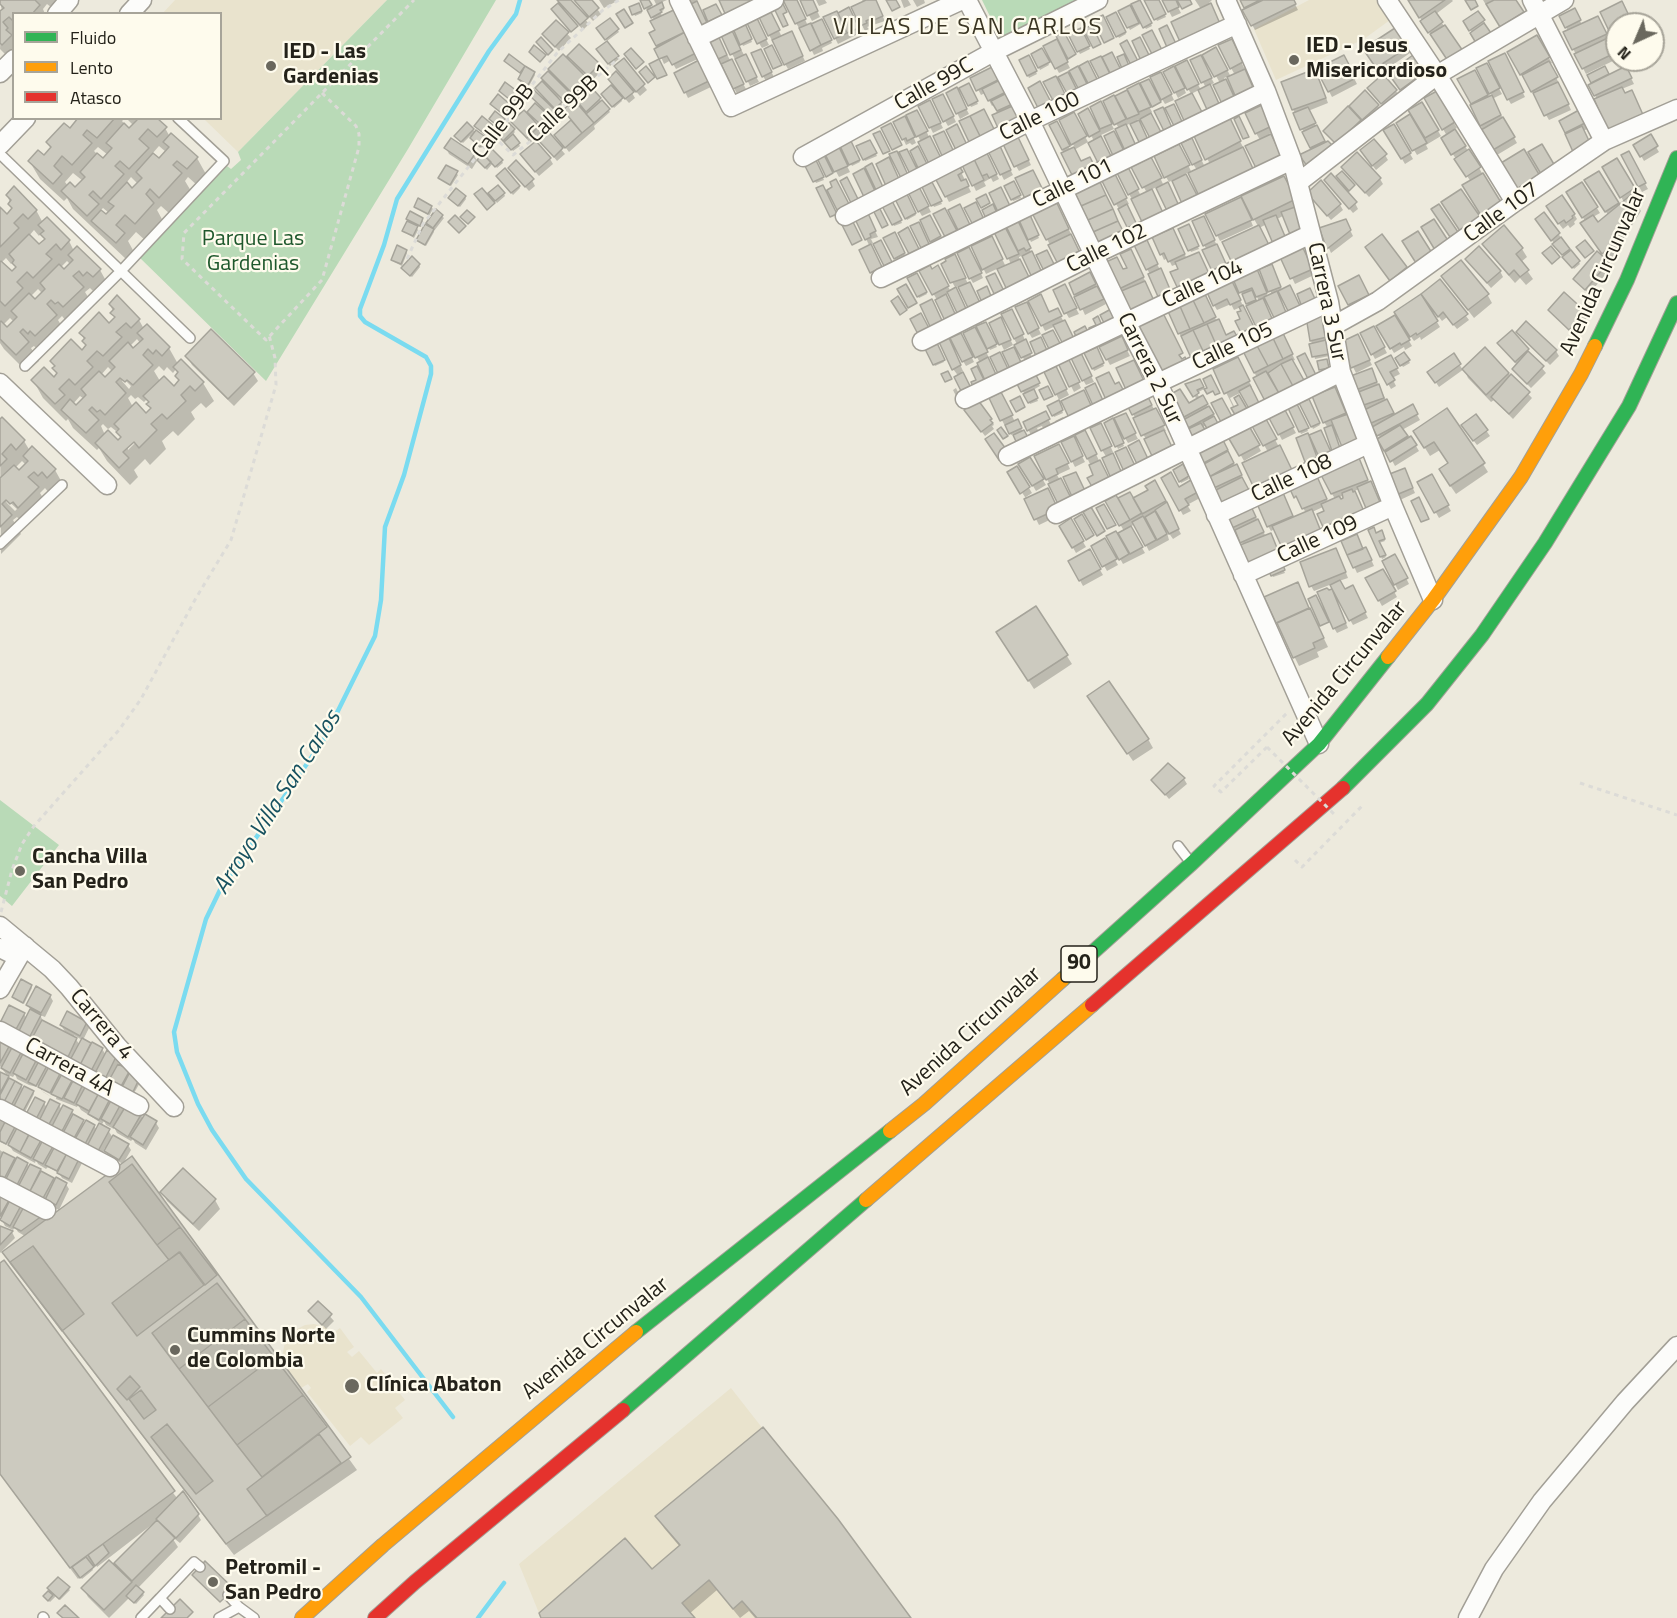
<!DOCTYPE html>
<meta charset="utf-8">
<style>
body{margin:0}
#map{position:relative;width:1677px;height:1618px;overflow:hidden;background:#edeadd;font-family:"Titillium Web",sans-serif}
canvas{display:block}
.legend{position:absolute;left:12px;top:12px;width:210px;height:108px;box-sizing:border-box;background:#fefbed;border:2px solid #a7a499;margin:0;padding:8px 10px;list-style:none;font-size:18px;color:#24221a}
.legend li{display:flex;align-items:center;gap:12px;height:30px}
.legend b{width:30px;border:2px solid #a7a499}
.north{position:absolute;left:1605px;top:12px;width:60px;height:60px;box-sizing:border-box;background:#fefbed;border:2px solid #a7a499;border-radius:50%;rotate:224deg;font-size:16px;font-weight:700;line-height:24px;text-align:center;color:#24221a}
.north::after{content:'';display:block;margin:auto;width:21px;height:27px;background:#6a685e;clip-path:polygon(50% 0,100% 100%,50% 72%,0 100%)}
</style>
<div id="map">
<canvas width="1677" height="1618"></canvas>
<ul class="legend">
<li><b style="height:8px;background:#30b455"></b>Fluido</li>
<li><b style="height:8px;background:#ff9f0a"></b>Lento</li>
<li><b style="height:8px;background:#e5322d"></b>Atasco</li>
</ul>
<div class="north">N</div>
</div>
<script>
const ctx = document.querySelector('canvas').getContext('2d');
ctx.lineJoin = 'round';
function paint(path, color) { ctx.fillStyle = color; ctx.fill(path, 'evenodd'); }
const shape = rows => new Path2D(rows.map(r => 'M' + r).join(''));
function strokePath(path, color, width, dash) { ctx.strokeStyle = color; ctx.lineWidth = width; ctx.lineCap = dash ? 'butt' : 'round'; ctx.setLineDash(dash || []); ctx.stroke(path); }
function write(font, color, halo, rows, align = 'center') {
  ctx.font = font + ' "Titillium Web",sans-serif'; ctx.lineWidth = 4.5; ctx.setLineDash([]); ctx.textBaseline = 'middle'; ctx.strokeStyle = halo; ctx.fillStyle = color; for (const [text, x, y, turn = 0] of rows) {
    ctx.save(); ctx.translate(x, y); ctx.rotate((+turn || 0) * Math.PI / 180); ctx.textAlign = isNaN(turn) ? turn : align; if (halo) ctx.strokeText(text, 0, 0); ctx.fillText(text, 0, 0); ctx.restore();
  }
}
paint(shape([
 [175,0,387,0,238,152,204,119,220,118,220,14,162,14],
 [1309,0,1376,0,1390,20,1364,39,1276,80,1254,29],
 [314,1324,323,1326,331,1331,332,1334,340,1328,354,1347,347,1352,352,1357,359,1351,377,1373,381,1369,405,1400,395,1408,403,1418,369,1445,361,1437,350,1446,307,1392,311,1388,308,1384,301,1388,287,1369,283,1352,285,1342,297,1329,305,1325],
 [731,1388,911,1618,541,1618,519,1564]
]), '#e9e3cd');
paint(shape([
 [387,0,496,0,408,149,266,381,139,257,227,166,231,169,241,160,238,152],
 [982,0,1082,0,1001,39],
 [0,800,59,845,12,906,0,896]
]), '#b9dab7');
paint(shape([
 [0,0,73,0,60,14,47,4,43,9,45,14,14,14,13,62,0,49,2,12],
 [560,0,569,0,589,24,583,30,562,6],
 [574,0,590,0,601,14,593,21],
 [599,0,617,0,617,1,604,8],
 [641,0,648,0,652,9,657,6,654,0,667,0,660,3,664,10,660,12,663,17,676,11,700,58,676,69,671,60,664,64,651,34,657,31,655,21],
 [686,0,698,0,695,2,707,25,699,29],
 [796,0,808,26,821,21,832,43,822,48,823,51,814,55,801,28,799,28,796,23],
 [801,0,812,0,820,17,812,21],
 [816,0,825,0,827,3,819,6],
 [862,0,874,0,885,21,867,27,869,29,865,31,853,8,864,3],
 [901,0,908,0,911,5,904,8],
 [913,0,924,0,925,3,917,7],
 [1149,0,1157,0,1166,17,1157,21,1147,1],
 [1163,0,1174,0,1181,13,1172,17],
 [1195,0,1212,0,1209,3,1213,10,1201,9],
 [1242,0,1293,0,1298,10,1255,30,1244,10,1247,9],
 [1408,0,1452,0,1453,1,1436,14,1461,52,1431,34],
 [1483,0,1514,0,1526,18,1504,31,1488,4,1486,5],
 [1139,1,1152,26,1146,29,1142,23,1130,30,1120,12],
 [639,5,642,13,635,16,631,8],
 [849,9,860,33,838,44,825,18],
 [1624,9,1632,24,1617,24,1617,36,1614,38,1617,44,1617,59,1586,74,1565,33,1568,31,1561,17,1575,10,1582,25,1600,23,1608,39,1614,37,1602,13],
 [1478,13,1485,23,1472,33,1465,22],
 [1115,14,1126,34,1119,38,1108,18],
 [771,15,782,37,794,38,805,61,788,69,769,35],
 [610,20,619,32,607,41,598,28],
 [757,21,769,45,762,48,759,43],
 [556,22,571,38,559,51,544,35],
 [743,22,752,42,743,46,734,27],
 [1080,30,1090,49,1080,54,1070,35],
 [1394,30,1410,53,1381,73,1368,54],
 [732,33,759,82,750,86,737,58,735,59,732,54],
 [1536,37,1552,63,1550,64,1571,110,1549,120,1509,52],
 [719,40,746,89,737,94,722,64,720,65,717,59],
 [1056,41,1070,68,1059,73,1045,47],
 [1231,41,1248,76,1239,99,1229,76,1224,78,1229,86,1220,83,1204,55,1216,49,1231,77,1235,75,1231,68],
 [1042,50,1049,65,1040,70,1033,55],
 [599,52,618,57,619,59,610,66],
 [509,56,534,73,535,75,529,86,520,82,519,79,522,74,507,63,506,61],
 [569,56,598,65,601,71,592,81,583,73,588,83,575,96,568,90,574,101,585,116,588,114,578,101,591,89,610,112,594,126,595,129,569,152,556,135,573,121,569,107,558,96,562,105,557,110,538,91,548,89,542,79,557,81,550,69,574,66],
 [763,56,774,77,766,81,763,76],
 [1028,57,1037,74,1029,78,1021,61],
 [1200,57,1214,83,1209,86,1223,113,1213,118,1199,90,1191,94,1205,122,1190,129,1176,102,1191,94,1181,75,1179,76,1186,93,1178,98,1165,72,1186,62,1201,90,1206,88,1192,61],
 [1343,57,1357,84,1332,97,1318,70],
 [1412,57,1427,78,1404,95,1393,79],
 [623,60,647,90,640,96,619,72],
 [701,61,713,86,688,98,676,73],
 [1507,61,1525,97,1511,104,1508,99],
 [1486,65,1502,94,1492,99,1517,143,1497,155,1483,131,1473,106,1460,79,1474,72,1488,99,1493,97,1478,69],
 [995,67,1017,104,1000,114,995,104,992,106,985,93,981,95,972,78],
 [1604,68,1609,77,1626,68,1634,84,1597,99,1590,85,1593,84,1589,76],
 [1318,76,1328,103,1308,111,1325,144,1312,149,1295,114,1283,83],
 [609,79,632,93,635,98,629,103,619,92,618,93,622,101,614,108,602,94,613,85],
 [1164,79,1174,100,1165,104,1162,99],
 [968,85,978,104,971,107,961,88],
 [1138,85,1152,112,1150,114,1156,146,1141,118,1137,120,1143,148,1131,123,1119,129,1105,102],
 [1369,89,1396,91,1399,96,1385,108],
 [1436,93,1457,128,1454,129,1479,168,1504,210,1471,182,1443,139,1447,136,1426,99],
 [948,94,959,95,969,114,960,119],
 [531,96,556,113,557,115,553,119,552,117,543,126,530,114,546,111],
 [946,101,956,122,948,126,945,121],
 [1422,104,1441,136,1426,145,1428,149,1417,155,1398,123,1412,114],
 [493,106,511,107,512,109,506,116],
 [1263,106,1275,131,1269,134,1273,141,1260,140,1256,133],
 [1351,106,1378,106,1381,111,1340,149,1325,131,1356,114],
 [920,107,932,107,943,128,933,133],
 [1091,108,1104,109,1114,129,1101,135,1102,137,1094,141,1080,114,1098,130,1100,129],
 [524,112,541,133,530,143,513,122],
 [1578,112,1587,129,1583,131,1576,153,1561,121],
 [1073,114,1088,142,1074,150,1081,163,1089,159,1097,173,1077,182,1051,125,1056,123,1070,150,1075,148,1061,121],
 [920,117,929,137,921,142,918,136],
 [78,118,125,118,122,121,129,130,134,126,126,118,155,118,165,128,170,137,172,135,197,158,207,176,198,186,188,177,185,181,191,191,170,214,161,206,157,210,163,221,146,241,136,232,128,241,134,252,127,260,73,209,67,198,64,201,40,179,30,162,44,157,51,149,48,143,70,130],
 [159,146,166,152,159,160,152,154],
 [98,147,108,155,103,160,94,151],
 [73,173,83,181,75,190,68,186,65,182],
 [131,177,138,184,132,190,127,182],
 [103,208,109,213,106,216,100,211],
 [1229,120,1243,147,1202,198,1189,172,1185,174,1189,181,1185,205,1173,180,1169,182,1166,177,1181,151,1192,173,1197,170,1193,164,1194,145,1205,167,1210,164,1196,137],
 [895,122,907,123,916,143,912,145,910,143,906,145],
 [509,125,515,132,512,135,520,146,513,151,500,137],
 [1394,126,1413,159,1405,164,1385,130],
 [473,130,487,142,482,148,470,136,463,143,457,138],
 [548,134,565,154,557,161,540,140],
 [1650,137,1659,152,1644,161,1635,145],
 [870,142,877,156,865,161,858,147],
 [851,143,860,162,852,166,842,147],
 [1021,144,1031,165,1019,171,1016,166],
 [446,148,474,155,477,161,472,169,449,154],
 [840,152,850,172,839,177,826,153],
 [1002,153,1013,175,1004,180,1001,174],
 [1628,153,1648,189,1642,192,1623,156],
 [1385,155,1388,160,1376,170,1365,156],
 [988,158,999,179,993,182,991,178,984,182,986,186,976,191,963,163],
 [550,159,553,164,539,176,525,160],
 [1151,159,1164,186,1167,184,1170,189,1182,214,1173,218,1157,187,1150,190,1165,221,1147,229,1118,172,1126,167,1141,196,1147,193,1133,167],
 [814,160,824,180,816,183,806,164],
 [1616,160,1637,194,1632,197,1641,211,1619,246,1617,253,1608,262,1611,268,1589,294,1575,279,1608,261,1587,231,1585,221,1568,192,1582,184,1600,213,1593,217,1597,224,1608,215,1586,181,1598,173,1619,206,1624,202,1604,167],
 [502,161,503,163,497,168,493,163,487,170,480,162],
 [958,166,971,192,949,202,936,177],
 [1346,172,1380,179,1383,184,1369,197],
 [456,173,458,175,451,186,440,178],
 [513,173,532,180,535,186,529,191],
 [499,178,519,186,520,188,513,195],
 [1284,178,1299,208,1259,228,1254,219],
 [1116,180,1129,204,1119,209,1116,204],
 [1325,180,1355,203,1358,209,1353,213],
 [1014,183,1021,198,1013,201,1006,187],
 [932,184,942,204,934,207,924,187],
 [918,187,931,212,922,216,919,211],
 [504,194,505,196,497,203,491,196],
 [7,195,36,210,43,223,47,219,69,241,74,251,100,270,110,288,94,292,90,288,85,292,93,305,74,324,69,318,66,321,62,316,58,320,66,333,46,353,41,348,39,351,34,346,31,348,39,361,27,372,4,349,0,343,0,209,7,216,13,210],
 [34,230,39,236,41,233,45,240,39,247,29,236],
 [6,258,11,264,13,262,17,268,12,273,1,263],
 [67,261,71,265,64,272,60,268],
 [38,289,43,294,35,301,31,296],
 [10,318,14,322,7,329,3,325],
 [906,196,916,215,907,220,897,200],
 [465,197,466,199,460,207,450,199],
 [1312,198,1340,205,1343,210,1331,220],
 [891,201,902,223,894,226,883,204],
 [1244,204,1253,226,1220,241,1207,215],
 [415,206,431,207,433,209,429,216],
 [1059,209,1071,234,1061,267,1047,239],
 [437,212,444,218,434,231,434,232,426,246,418,240],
 [1550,212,1574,214,1577,219,1574,222,1575,224,1570,228,1568,225,1563,229],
 [1544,214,1580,264,1574,269,1540,225],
 [930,217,943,242,935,246,932,241],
 [1029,217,1039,238,1031,242,1021,221],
 [408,218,422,220,423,222,421,227,414,223,418,230,414,238,403,231,412,225],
 [856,218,869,219,878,237,871,239,873,243,869,245],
 [1017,223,1047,285,1039,288,1023,255,1019,257,1019,260,1033,287,1013,297,999,268,986,274,973,247,992,238,1006,267,1011,264,996,233],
 [1207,223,1217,246,1207,250,1204,245],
 [1188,226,1199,249,1191,252,1180,230],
 [1348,226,1353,236,1331,253,1321,229],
 [1175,235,1187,259,1180,270,1177,264,1172,266,1168,258,1164,260,1154,238],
 [897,239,907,259,898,263,895,258],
 [1484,245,1522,249,1527,257,1521,262,1533,279,1526,285,1520,278,1515,283,1489,253],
 [1149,247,1160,270,1150,274,1147,269],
 [1301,248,1314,275,1295,284,1282,257],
 [406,251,407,253,402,266,394,262,393,260],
 [972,254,983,278,973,283,970,278],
 [1134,256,1146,283,1122,292,1120,288,1123,271,1129,268],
 [958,262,968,284,972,311,959,286,955,287,952,282],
 [1470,264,1500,271,1503,277,1491,288],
 [419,265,420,267,412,277,404,270],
 [937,267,951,292,937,300,921,272,931,271],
 [1261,270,1274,271,1282,290,1281,293,1249,306,1235,280,1259,276,1268,297,1272,295],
 [1255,293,1259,301,1256,303,1252,294],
 [1090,274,1106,304,1085,315,1071,283],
 [917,275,927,294,919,298,909,279],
 [1359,277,1371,301,1352,310,1340,286],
 [1442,277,1487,294,1492,303,1474,318],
 [1440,281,1469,320,1457,329,1447,317,1442,321,1428,303,1426,304,1440,327,1421,340,1420,337,1414,341,1400,321,1398,322,1412,346,1405,350,1404,347,1394,353,1378,327,1397,315,1396,312],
 [1234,286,1243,306,1243,312,1241,307,1234,310,1231,304,1217,310,1214,305],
 [1067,291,1079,314,1069,318,1066,313],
 [1206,299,1217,322,1182,339,1169,310],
 [1030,301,1049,314,1057,310,1064,322,1045,331],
 [110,304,139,320,144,329,169,348,178,364,181,361,203,383,214,401,206,408,201,403,191,412,195,419,178,436,173,431,162,441,166,449,150,465,145,459,134,470,138,477,130,485,107,461,99,448,97,450,73,428,68,419,66,421,43,398,33,380,54,379,58,375,52,361,82,352,87,347,81,333,109,325,116,319],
 [137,339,140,343,133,350,130,346],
 [159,366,164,371,167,367,173,373,176,369,180,382,174,388,160,381,154,371],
 [108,367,112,371,105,379,101,375],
 [122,377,131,386,129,389,122,381],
 [131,395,135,399,138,397,144,402,147,399,151,410,146,415,133,407,128,398],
 [80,396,84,399,76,407,73,404],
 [103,424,108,429,111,427,116,431,117,430,121,437,118,442,105,435,101,426],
 [138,436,140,438,128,450,128,446],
 [1029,309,1041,334,1032,338,1029,333],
 [1550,310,1584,313,1587,318,1573,334],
 [1320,312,1329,342,1326,343,1329,356,1315,359,1311,340],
 [1003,315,1015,316,1036,367,1029,370],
 [985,324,997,347,990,350,978,327],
 [991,324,1003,325,1013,345,1004,350],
 [1374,328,1387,353,1375,359,1362,334],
 [1512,332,1546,373,1531,388,1517,374,1514,369,1517,365,1502,348],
 [1518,332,1556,351,1559,356,1550,365],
 [965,334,978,334,989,358,980,363],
 [1283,336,1295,360,1292,361,1306,388,1270,407,1244,349],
 [963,340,974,362,966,366,963,361],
 [1360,341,1372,365,1356,373,1341,343],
 [1124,344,1130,356,1110,365,1101,348],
 [936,345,944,362,935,366,927,349],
 [951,345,963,371,961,372,973,395,953,369],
 [1096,349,1104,366,1094,371,1086,354],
 [1485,349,1532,398,1513,419,1494,400,1491,402,1468,378,1464,369,1439,387,1429,372,1453,355,1463,370],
 [1404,354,1410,363,1403,367,1397,358],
 [187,356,253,373,258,381,234,406,192,365],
 [1390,357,1400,374,1392,378,1396,386,1391,389,1377,364],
 [1237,359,1252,387,1249,388,1264,414,1256,419,1242,392,1230,398,1235,408,1240,405,1236,398,1239,397,1249,416,1240,421,1215,370],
 [1083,360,1094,382,1086,385,1083,380],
 [1060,364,1071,365,1081,388,1074,392],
 [1046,372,1058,373,1069,395,1059,400],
 [1374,376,1394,416,1412,406,1420,420,1402,430,1408,440,1411,438,1419,451,1395,466,1375,428,1370,424,1354,390],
 [1035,377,1040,386,1033,390,1038,401,1030,404,1019,384],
 [1199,381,1204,389,1197,393,1200,399,1202,397,1216,420,1202,427,1198,444,1173,394,1188,405,1197,400,1188,384],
 [1115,385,1128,403,1149,400,1166,431,1163,432,1174,453,1154,456,1136,419],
 [956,388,963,403,960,404,953,390],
 [1337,394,1347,416,1328,428,1324,422],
 [991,399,1004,399,1015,422,1017,421,1023,432,1022,450,1014,434,1011,435,1006,425,1005,426],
 [1308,401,1320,425,1313,429,1301,404],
 [978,402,994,425,992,426,994,429,985,436,969,415],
 [1058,402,1063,413,1054,417,1049,407],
 [1296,406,1308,431,1301,434,1289,409],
 [1284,412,1296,433,1282,440,1271,419],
 [1045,413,1056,434,1048,438,1042,426,1037,428,1043,440,1035,443,1025,423],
 [1476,416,1490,436,1477,445,1466,431],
 [1063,417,1068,428,1060,431,1055,421],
 [2,419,24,441,30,451,55,470,65,488,49,493,45,488,40,493,48,506,29,524,24,519,21,521,17,517,13,520,21,534,1,554,0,421],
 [22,461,26,465,19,472,15,468],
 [3,496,17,509,15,511,7,503],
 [1112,420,1124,446,1118,449,1106,423],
 [1128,420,1138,439,1128,443,1125,438],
 [1265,421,1279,447,1280,489,1293,519,1306,513,1291,487,1318,481,1328,503,1336,500,1332,494,1360,460,1369,483,1353,492,1359,501,1326,512,1323,507,1312,512,1326,543,1275,529,1271,531,1268,526,1268,452,1254,427],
 [1344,495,1345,499,1340,500,1338,498],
 [1248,428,1261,451,1244,461,1231,438],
 [1103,430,1113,452,1111,453,1115,460,1107,458,1102,450],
 [1321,432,1315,451,1319,462,1309,466,1298,439],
 [1415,432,1483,464,1488,472,1456,494,1445,478,1449,464,1440,450,1430,456],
 [1077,436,1088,437,1102,467,1095,475],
 [1076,444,1085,462,1075,467,1072,461],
 [1223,444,1243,481,1218,491,1197,451],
 [1062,451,1070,469,1057,475,1060,480,1050,485,1047,479],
 [1030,459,1046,485,1036,491,1020,464],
 [1182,466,1189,479,1181,483,1175,470],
 [1017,468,1032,493,1026,497,1027,499,1060,515,1039,525,1025,497,1009,473],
 [1407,475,1415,493,1400,500,1397,494],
 [1431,476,1451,511,1439,518,1419,483],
 [1163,478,1178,489,1191,482,1200,498,1187,505,1191,511,1183,515],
 [1154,482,1181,534,1173,539,1166,529,1169,540,1149,551,1135,524,1130,527,1145,553,1123,564,1108,537,1124,531,1107,502,1118,500,1129,494,1133,500,1150,491],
 [1147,518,1152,532,1150,532,1143,520],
 [1253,511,1266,537,1244,545,1233,527],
 [1070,520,1086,547,1076,553,1061,526],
 [1370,531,1375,535,1381,532,1385,541,1379,543,1386,557,1382,559],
 [1104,540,1118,565,1107,571,1093,546],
 [1343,542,1369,555,1374,566,1357,573],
 [1089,551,1103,575,1083,586,1070,562],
 [1339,555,1348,578,1339,581,1344,591,1352,587,1368,618,1353,625,1336,595,1334,596,1348,628,1337,633,1334,628,1329,592,1334,590,1332,584,1314,591,1311,586],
 [1395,556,1409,584,1398,590,1384,562],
 [1282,567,1285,573,1273,577,1271,572],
 [1383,571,1397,597,1382,606,1367,579],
 [1300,589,1328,647,1317,652,1319,657,1299,666,1277,622],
 [1036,608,1072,664,1034,689,1003,641],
 [1094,704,1148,739,1153,748,1133,761],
 [1184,779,1187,784,1169,799,1153,780],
 [31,986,32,988,24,1004,15,999,14,997],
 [50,996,53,1001,45,1017,40,1015,43,1021,67,1035,61,1025,86,1023,89,1028,83,1040,102,1049,106,1055,116,1057,119,1062,117,1065,128,1071,131,1074,142,1079,133,1095,4,1028,24,1014,27,1019,31,1011,28,1005],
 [74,1035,82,1040,80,1045,77,1041],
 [0,1040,127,1106,141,1115,143,1118,145,1116,156,1123,159,1128,146,1150,135,1143,133,1139,131,1141,117,1133,114,1127,114,1129,106,1125,104,1121,101,1126,108,1130,113,1138,128,1145,131,1150,123,1164,109,1156,105,1148,100,1158,56,1133,51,1125,50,1127,42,1123,39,1118,37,1123,36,1099,44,1103,47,1108,59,1105,62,1110,72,1111,75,1117,82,1121,85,1125,94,1126,97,1130,101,1123,81,1110,78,1105,77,1107,56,1099,57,1095,42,1088,42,1091,53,1098,43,1092,38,1085,37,1087,29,1085,17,1079,15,1074,13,1077,6,1074,0,1066],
 [0,1074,21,1086,24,1090,33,1092,34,1094,24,1114,0,1103],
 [0,1112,67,1157,83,1161,72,1183,62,1178,59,1173,48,1167,46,1169,38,1164,36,1160,35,1163,13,1151,8,1143,7,1145,0,1142],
 [0,1150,16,1163,27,1164,30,1168,31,1166,53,1179,55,1183,66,1184,69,1189,59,1210,0,1182],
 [132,1158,357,1470,234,1555,10,1264,4,1252,25,1236,18,1232,15,1227,13,1230,5,1226,2,1220,3,1218,0,1217,0,1194,45,1214,48,1220],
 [183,1170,215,1200,220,1209,199,1231,167,1201,162,1192],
 [0,1227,12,1232,15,1238,0,1253],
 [0,1265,177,1498,198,1515,201,1520,180,1543,171,1536,178,1547,138,1588,144,1595,136,1604,129,1598,109,1618,88,1597,83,1588,113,1566,155,1524,154,1523,97,1567,96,1565,92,1568,93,1570,82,1579,80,1577,78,1579,0,1474],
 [318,1303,334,1321,326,1329,310,1311],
 [657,1516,908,1618,755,1618,749,1611,740,1618,717,1590,689,1614,693,1618,543,1618,652,1571,680,1547,664,1528],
 [58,1579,70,1590,60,1600,56,1596,50,1602,44,1596]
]), '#0003');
strokePath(shape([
 [453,1417,361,1297,246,1179,212,1130,198,1104,177,1052,174,1032,206,919,220,890,324,739,375,636,381,600,385,527,404,475,431,374,431,366,426,357,365,322,360,316,360,309,384,245,397,199,489,51,516,14,520,0],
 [478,1618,504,1583]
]), '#7adbf0', 4.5);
const building = shape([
 [0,0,35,0,40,5,32,14,14,14,14,22,9,17,3,22,8,28,6,30,12,35,2,45,0,43,0,11,4,8,0,4,0,0],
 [557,0,571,0,588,18,580,25,557,0],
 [574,0,592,0,599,8,589,17,574,0],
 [640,0,649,0,652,5,644,9,640,0],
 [719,0,749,0,751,4,726,16,719,0],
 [781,0,787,12,783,14,788,25,783,27,772,4,781,0],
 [783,0,797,0,806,19,795,24,783,0],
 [800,0,813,0,818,11,807,16,800,0],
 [866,0,876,0,883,16,874,20,872,18,866,21,867,23,860,26,851,7,866,0],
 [886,0,896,0,900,7,892,11,886,0],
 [1140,0,1152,23,1143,28,1131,4,1140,0],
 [1144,0,1159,0,1166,14,1154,20,1144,0],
 [1162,0,1176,0,1179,7,1168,12,1162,0],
 [1177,0,1190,0,1192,4,1182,9,1177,0],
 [1240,0,1260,0,1244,8,1240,0],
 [1263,0,1294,0,1296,4,1251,26,1242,10,1263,0],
 [1408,0,1445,0,1419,18,1408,0],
 [1465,0,1475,0,1478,6,1471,10,1465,0],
 [1494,0,1516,0,1524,12,1500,27,1486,4,1494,0],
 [697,1,707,23,697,27,687,6,697,1],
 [1622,1,1632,22,1617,24,1617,30,1610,33,1600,12,1622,1],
 [662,2,664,8,660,10,662,12,651,18,647,10,662,2],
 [558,3,578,26,571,32,551,9,558,3],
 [639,3,642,11,632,15,629,7,639,3],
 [1211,3,1221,26,1181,44,1171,22,1211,3],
 [716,4,722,15,708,22,703,10,716,4],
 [1130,5,1139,23,1127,28,1118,11,1130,5],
 [849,7,859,28,847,33,838,13,849,7],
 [769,8,780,30,768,36,757,13,769,8],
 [1575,8,1581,20,1565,28,1559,16,1575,8],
 [624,9,633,23,625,28,616,14,624,9],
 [676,9,687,31,656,46,649,33,655,30,650,21,676,9],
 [837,11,847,33,834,39,823,17,837,11],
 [1435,11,1443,22,1428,33,1420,21,1435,11],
 [1478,11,1485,20,1469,31,1463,21,1478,11],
 [1116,12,1126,32,1116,37,1106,17,1116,12],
 [755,14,767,39,757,44,745,19,755,14],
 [1103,15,1114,38,1104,43,1093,20,1103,15],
 [1598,16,1607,34,1572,50,1563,32,1598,16],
 [610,18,619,29,605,40,596,28,610,18],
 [822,19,832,40,821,45,811,24,822,19],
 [556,20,569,32,555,47,542,34,556,20],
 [744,21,752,39,740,45,732,26,744,21],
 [811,23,821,45,810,51,799,28,811,23],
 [1484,23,1491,33,1476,43,1470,33,1484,23],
 [1092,25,1101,44,1093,48,1083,29,1092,25],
 [1167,25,1178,48,1169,52,1159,29,1167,25],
 [1445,25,1463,51,1448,61,1430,34,1445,25],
 [730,26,741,50,730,55,719,31,730,26],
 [1081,28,1090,46,1077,52,1068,34,1081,28],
 [1395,28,1408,47,1376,68,1363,49,1395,28],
 [1152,30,1164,54,1154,58,1142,35,1152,30],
 [687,31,698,52,672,65,667,56,659,59,654,49,687,31],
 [792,31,803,56,784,65,772,40,792,31],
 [1064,32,1076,54,1068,59,1056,36,1064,32],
 [717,33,727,55,716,60,706,38,717,33],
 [1537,35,1550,57,1520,75,1507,52,1537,35],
 [1614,35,1617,41,1617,52,1582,69,1574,54,1614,35],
 [541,37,553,50,548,55,536,42,541,37],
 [1140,37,1151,59,1142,63,1132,41,1140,37],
 [1057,39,1068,62,1055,69,1043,46,1057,39],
 [1232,39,1243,62,1230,69,1218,45,1232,39],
 [1127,40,1139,63,1132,67,1120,44,1127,40],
 [607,41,619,56,608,64,596,49,607,41],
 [579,44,600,64,588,76,567,56,579,44],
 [534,45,546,55,540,62,529,52,534,45],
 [772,45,782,65,773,69,764,49,772,45],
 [1216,47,1228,70,1214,77,1202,55,1216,47],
 [631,48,644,62,636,69,624,54,631,48],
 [1042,48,1050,62,1038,68,1031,54,1042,48],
 [761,49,772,72,762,77,751,53,761,49],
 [1112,52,1122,72,1112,77,1102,57,1112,52],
 [1505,53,1524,92,1507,100,1488,61,1505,53],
 [509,54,525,66,520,73,504,61,509,54],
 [563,54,586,77,571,92,548,69,563,54],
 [746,54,757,77,746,82,735,59,746,54],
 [1124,54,1130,68,1123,71,1117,57,1124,54],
 [1029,55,1037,71,1027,76,1019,60,1029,55],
 [1201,55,1212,78,1201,83,1190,60,1201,55],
 [1344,55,1356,78,1328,92,1316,69,1344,55],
 [1413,55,1425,72,1400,90,1388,73,1413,55],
 [1101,56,1111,76,1101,82,1090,61,1101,56],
 [624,58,645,84,636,92,614,66,624,58],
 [659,59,667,75,657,79,649,64,659,59],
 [701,59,711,80,684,93,674,73,701,59],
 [732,59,744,84,733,89,721,64,732,59],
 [1187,60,1199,84,1187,90,1175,66,1187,60],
 [1088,61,1099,83,1090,87,1079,66,1088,61],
 [1549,61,1558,77,1531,92,1522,75,1549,61],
 [1487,63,1500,88,1489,94,1476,68,1487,63],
 [996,65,1002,78,976,91,970,78,996,65],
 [525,66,535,72,528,85,518,79,525,66],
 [646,66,655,77,648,83,639,72,646,66],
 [1078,66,1089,88,1080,92,1069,71,1078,66],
 [1174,66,1185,88,1174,93,1163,72,1174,66],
 [1605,66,1609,74,1591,83,1587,75,1605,66],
 [1626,66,1632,78,1594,96,1588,85,1626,66],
 [1245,69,1255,92,1237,100,1227,77,1245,69],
 [1315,69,1326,98,1292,110,1281,82,1315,69],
 [1475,70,1488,95,1471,104,1457,79,1475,70],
 [548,71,572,95,565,102,541,78,548,71],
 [616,71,634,92,625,99,608,79,616,71],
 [1068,72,1078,92,1069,97,1058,77,1068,72],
 [1161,72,1172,94,1161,100,1150,77,1161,72],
 [1383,74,1397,90,1381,104,1367,88,1383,74],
 [1056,76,1067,98,1055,104,1043,82,1056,76],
 [1004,78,1010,90,988,101,982,89,1004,78],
 [1149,79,1161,102,1152,107,1140,83,1149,79],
 [1226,79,1237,103,1224,108,1213,85,1226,79],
 [542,81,562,102,555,109,535,88,542,81],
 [1040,81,1052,104,1039,110,1028,88,1040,81],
 [505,82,521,94,514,103,499,91,505,82],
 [1558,82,1569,104,1544,116,1533,93,1558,82],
 [969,83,978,101,968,106,959,88,969,83],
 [1139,83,1151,107,1139,112,1127,89,1139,83],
 [1210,84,1221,108,1209,114,1198,90,1210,84],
 [611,85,623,98,612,107,601,94,611,85],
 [591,87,601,98,586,112,576,100,591,87],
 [957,87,967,109,956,114,946,93,957,87],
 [1622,87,1625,93,1632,90,1644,117,1608,132,1594,99,1622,87],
 [533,89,557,112,552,117,528,94,533,89],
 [1127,90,1139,114,1127,119,1115,96,1127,90],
 [1365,90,1379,105,1362,120,1349,106,1365,90],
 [1011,91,1017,102,997,111,991,101,1011,91],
 [1437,91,1455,122,1442,130,1424,98,1437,91],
 [1192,93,1204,116,1186,125,1175,101,1192,93],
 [498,94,512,106,504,115,490,104,498,94],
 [943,94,954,116,943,122,932,99,943,94],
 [1114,95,1126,119,1114,125,1103,101,1114,95],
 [1492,95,1501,115,1480,126,1470,105,1492,95],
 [574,100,594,123,582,133,563,110,574,100],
 [602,100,610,109,594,123,586,114,602,100],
 [930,100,941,123,929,128,918,106,930,100],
 [1101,101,1112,124,1100,129,1090,107,1101,101],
 [1422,102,1439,130,1425,138,1408,110,1422,102],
 [535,103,549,116,541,125,527,112,535,103],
 [1017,104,1023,116,998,128,992,115,1017,104],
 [1174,104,1184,126,1176,130,1165,108,1174,104],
 [1264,104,1274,125,1255,134,1245,113,1264,104],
 [1348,106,1361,120,1336,144,1323,131,1348,106],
 [1163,107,1173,130,1165,133,1154,111,1163,107],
 [1308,107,1316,123,1300,130,1293,113,1308,107],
 [1088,108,1100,131,1089,137,1078,114,1088,108],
 [984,109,995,131,981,138,970,116,984,109],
 [524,110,539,126,527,138,511,122,524,110],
 [917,110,928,131,916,137,906,115,917,110],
 [1579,110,1585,123,1565,133,1559,121,1579,110],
 [495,111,505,119,499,127,489,119,495,111],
 [1074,112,1087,136,1071,145,1059,120,1074,112],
 [1151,113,1163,136,1152,142,1140,119,1151,113],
 [1410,114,1427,143,1412,151,1396,123,1410,114],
 [482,116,493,125,486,135,474,126,482,116],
 [905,116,915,137,907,141,906,138,902,140,893,122,905,116],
 [970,116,981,138,970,144,959,121,970,116],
 [1239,116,1249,137,1243,139,1234,119,1239,116],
 [1503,117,1515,137,1493,150,1481,130,1503,117],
 [78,118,115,118,97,138,87,130,83,135,92,143,72,165,62,156,54,166,62,174,53,184,28,161,38,150,44,155,51,147,46,142,64,123,70,128,78,118],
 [135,118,157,118,167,127,157,137,148,129,139,139,149,148,129,169,120,161,115,166,124,174,101,199,93,191,89,195,99,204,87,216,61,191,70,182,75,187,85,177,80,172,97,153,103,158,112,148,106,143,124,123,129,128,137,120,135,118],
 [1230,118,1241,141,1205,160,1194,136,1230,118],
 [571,120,582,133,565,148,554,135,571,120],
 [1139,120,1149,142,1141,146,1130,124,1139,120],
 [1057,121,1070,146,1062,150,1049,125,1057,121],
 [467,122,474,129,461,142,454,136,467,122],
 [509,123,515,129,503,141,497,134,509,123],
 [891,123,902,145,892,150,881,128,891,123],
 [957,124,968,147,957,152,946,130,957,124],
 [1126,124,1137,148,1126,153,1115,129,1126,124],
 [1394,124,1411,153,1401,159,1383,130,1394,124],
 [1317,125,1325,141,1310,148,1302,132,1317,125],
 [1582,126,1591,145,1574,154,1565,134,1582,126],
 [1455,129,1466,146,1451,155,1441,138,1455,129],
 [476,130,487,138,480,147,470,138,476,130],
 [548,131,563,148,554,157,538,140,548,131],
 [880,131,890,151,883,154,873,134,880,131],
 [944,131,954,152,943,158,933,136,944,131],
 [1114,131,1125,153,1114,158,1104,136,1114,131],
 [171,133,198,157,187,169,177,161,173,165,182,173,159,198,150,189,146,194,154,203,135,224,125,215,116,225,125,233,116,243,91,221,101,210,106,214,114,206,108,202,127,182,132,188,142,178,136,172,153,153,159,158,169,147,163,142,171,133],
 [513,134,520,143,511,150,504,142,513,134],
 [1271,134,1283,159,1258,172,1245,146,1271,134],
 [1651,134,1658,146,1640,157,1633,145,1651,134],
 [930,136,941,158,929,164,918,142,930,136],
 [1101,136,1113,160,1100,167,1088,143,1101,136],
 [1018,137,1029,160,1014,167,1003,144,1018,137],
 [451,138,475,154,468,164,444,148,451,138],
 [1192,138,1202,160,1192,165,1181,143,1192,138],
 [1374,139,1387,154,1372,166,1360,150,1374,139],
 [870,140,877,153,863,160,856,146,870,140],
 [536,141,551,158,535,172,520,154,536,141],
 [851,141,860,160,849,165,840,146,851,141],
 [1328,141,1333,146,1310,170,1299,155,1328,141],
 [1179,144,1190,165,1164,178,1154,156,1179,144],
 [1542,144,1555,166,1541,174,1528,152,1542,144],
 [838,145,848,166,834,172,824,152,838,145],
 [918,146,928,166,919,170,910,151,918,146],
 [1000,146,1011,170,1000,175,988,151,1000,146],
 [490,147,503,160,495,167,483,154,490,147],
 [1074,147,1081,161,1090,157,1095,167,1073,177,1061,153,1074,147],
 [1243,147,1255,173,1200,198,1188,173,1243,147],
 [907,149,918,171,910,174,899,152,907,149],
 [1469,149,1481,167,1466,177,1454,159,1469,149],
 [1524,149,1540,176,1516,190,1501,163,1524,149],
 [897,151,908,175,901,178,889,154,897,151],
 [986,151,997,174,989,178,987,174,982,176,973,157,986,151],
 [1629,151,1646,183,1638,187,1621,155,1629,151],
 [1357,152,1381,178,1365,193,1341,167,1357,152],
 [483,154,491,162,485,168,477,160,483,154],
 [824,155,833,173,826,177,817,158,824,155],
 [889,157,899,179,886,186,876,164,889,157],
 [973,157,984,180,972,186,961,163,973,157],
 [1151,157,1162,178,1142,188,1131,167,1151,157],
 [815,158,824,177,813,182,804,164,815,158],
 [1617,158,1635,188,1620,198,1602,167,1617,158],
 [516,160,534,179,525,187,508,168,516,160],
 [872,163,883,187,876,190,865,167,872,163],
 [958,164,963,172,958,175,961,181,966,179,969,186,945,197,934,176,958,164],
 [446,165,458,171,450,185,438,178,446,165],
 [1127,165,1139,189,1128,195,1116,171,1127,165],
 [505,168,520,186,511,193,496,176,505,168],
 [864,168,875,191,864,197,853,174,864,168],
 [1033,170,1045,194,1027,203,1015,178,1033,170],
 [1342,171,1355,185,1349,191,1336,176,1342,171],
 [1599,171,1619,203,1605,212,1584,180,1599,171],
 [1114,172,1127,198,1114,205,1101,179,1114,172],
 [1331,173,1357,202,1349,209,1324,180,1331,173],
 [1483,173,1502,204,1482,217,1462,185,1483,173],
 [1186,174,1199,199,1183,206,1172,181,1186,174],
 [1284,176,1296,199,1253,220,1241,196,1284,176],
 [847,177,859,201,852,205,840,181,847,177],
 [836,179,849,204,837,210,827,190,832,187,830,182,836,179],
 [1321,180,1341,204,1327,216,1307,193,1321,180],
 [1014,181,1021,195,1011,200,1004,186,1014,181],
 [932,182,942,201,931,206,922,187,932,182],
 [1100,182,1106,195,1081,206,1075,193,1100,182],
 [1168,182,1180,208,1168,213,1156,188,1168,182],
 [1582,182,1598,207,1582,218,1566,192,1582,182],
 [498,185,505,193,495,201,488,193,498,185],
 [823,185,837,214,830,217,816,188,823,185],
 [918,185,929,206,918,212,907,190,918,185],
 [14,186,37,210,28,219,23,214,14,223,19,228,0,247,0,207,7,214,12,208,8,204,11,200,6,195,14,186],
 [1001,187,1011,208,999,214,989,193,1001,187],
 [456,188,466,196,458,206,448,198,456,188],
 [482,188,495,203,487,210,474,194,482,188],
 [1152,189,1164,215,1143,224,1131,199,1152,189],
 [1461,189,1481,218,1460,231,1441,202,1461,189],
 [907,194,916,213,905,219,895,199,907,194],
 [986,194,990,203,981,208,976,199,986,194],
 [1632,194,1637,202,1615,237,1613,244,1602,254,1580,223,1593,215,1598,222,1632,194],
 [1106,195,1113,209,1088,220,1081,206,1106,195],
 [1562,195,1575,214,1572,216,1573,218,1566,223,1564,220,1558,224,1546,206,1562,195],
 [1241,197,1252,220,1216,236,1205,214,1241,197],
 [418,198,432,206,428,214,414,207,418,198],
 [891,199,902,220,892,225,881,204,891,199],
 [1056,201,1069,229,1046,240,1032,213,1056,201],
 [976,202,986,224,975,229,964,208,976,202],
 [960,204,973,231,961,236,948,210,960,204],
 [993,204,999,218,988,223,982,210,993,204],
 [1127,204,1138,227,1129,231,1118,209,1127,204],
 [1439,204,1458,232,1450,237,1431,209,1439,204],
 [878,205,888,225,882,228,872,208,878,205],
 [1295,207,1304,232,1291,237,1281,212,1295,207],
 [945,208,957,231,945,237,933,214,945,208],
 [436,209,443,215,433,228,426,223,436,209],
 [1113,209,1118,221,1093,232,1088,220,1113,209],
 [467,210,475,217,468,224,460,217,467,210],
 [410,211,423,218,420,226,406,219,410,211],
 [867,211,876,231,870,234,871,237,865,240,854,217,867,211],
 [1544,212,1560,233,1551,241,1535,219,1544,212],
 [455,215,466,226,459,233,448,222,455,215],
 [930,215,941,236,930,242,920,220,930,215],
 [1030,215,1039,235,1028,240,1019,220,1030,215],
 [1276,215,1287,241,1274,246,1263,220,1276,215],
 [1204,216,1215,240,1203,246,1192,221,1204,216],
 [47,217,70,240,61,250,56,244,46,254,52,259,33,278,27,272,17,282,23,288,5,306,0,301,0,262,1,261,12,271,16,267,12,263,14,260,9,254,29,234,39,244,45,239,40,234,44,231,38,225,47,217],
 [851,218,862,240,852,245,841,223,851,218],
 [1346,219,1351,230,1327,249,1319,228,1346,219],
 [1434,219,1449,242,1435,250,1421,227,1434,219],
 [407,221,418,226,413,236,402,231,407,221],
 [1018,221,1031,248,1026,251,1024,248,1018,251,1006,226,1018,221],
 [1118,221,1124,233,1099,244,1093,232,1118,221],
 [919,222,929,244,921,248,910,226,919,222],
 [425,224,434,229,425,245,416,240,425,224],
 [1189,224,1199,246,1188,251,1178,229,1189,224],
 [1259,225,1271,249,1234,267,1222,242,1259,225],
 [1504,225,1523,248,1516,254,1529,270,1520,277,1514,270,1509,275,1482,244,1504,225],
 [908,227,919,249,909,254,898,233,908,227],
 [1005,227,1019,254,1007,259,994,232,1005,227],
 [1173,228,1185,254,1168,262,1164,253,1160,255,1152,237,1173,228],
 [1418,231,1432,253,1416,263,1402,241,1418,231],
 [895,232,905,253,894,259,883,238,895,232],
 [1071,234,1082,257,1060,268,1048,245,1071,234],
 [1382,234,1407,267,1390,281,1365,247,1382,234],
 [992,236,1003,259,982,270,971,246,992,236],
 [1561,237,1570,249,1562,255,1552,244,1561,237],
 [881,240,892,262,884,266,873,244,881,240],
 [1147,240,1158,264,1146,270,1134,245,1147,240],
 [1585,240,1594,251,1585,258,1576,247,1585,240],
 [871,244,882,267,870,273,859,250,871,244],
 [1217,244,1227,266,1213,273,1202,250,1217,244],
 [397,245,407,250,401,264,391,260,397,245],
 [77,246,101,269,93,277,87,272,83,276,79,271,73,276,84,287,63,307,58,302,55,304,51,300,47,304,57,315,35,336,30,331,28,334,23,329,20,332,29,342,16,355,0,339,0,322,1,321,7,327,17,317,11,311,29,293,35,299,45,289,40,283,59,264,64,269,73,260,68,255,77,246],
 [1302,246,1313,269,1290,279,1280,257,1302,246],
 [1479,246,1501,271,1487,283,1465,259,1479,246],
 [1551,246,1560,257,1552,264,1542,253,1551,246],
 [969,247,982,273,969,279,957,253,969,247],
 [1131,249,1144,277,1119,289,1106,262,1117,257,1123,269,1127,268,1120,254,1131,249],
 [1047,250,1056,268,1045,273,1036,255,1047,250],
 [1571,250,1580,261,1572,268,1562,257,1571,250],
 [1032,251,1045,279,1035,284,1022,256,1032,251],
 [1597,251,1609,262,1585,290,1573,279,1597,251],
 [1199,252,1211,278,1178,289,1170,272,1178,269,1175,262,1199,252],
 [955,254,966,278,950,283,941,264,946,261,945,259,955,254],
 [412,256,420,264,410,276,401,268,412,256],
 [1020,259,1031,281,1008,292,997,269,1020,259],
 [1461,260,1489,294,1468,310,1441,276,1461,260],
 [1272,264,1281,287,1268,292,1259,269,1272,264],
 [930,265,932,269,938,265,949,286,932,295,919,271,930,265],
 [1161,268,1172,294,1159,299,1148,274,1161,268],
 [1257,269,1267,293,1256,297,1252,288,1239,293,1233,279,1257,269],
 [1090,272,1096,284,1074,295,1069,283,1090,272],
 [917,273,927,292,917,297,907,278,917,273],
 [995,273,1006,295,997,300,986,277,995,273],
 [1359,275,1369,295,1348,305,1338,286,1359,275],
 [1231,279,1241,300,1230,305,1227,299,1213,306,1206,290,1231,279],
 [1440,279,1468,314,1453,325,1443,312,1438,317,1421,294,1440,279],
 [1145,281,1155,303,1129,315,1119,292,1145,281],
 [970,282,982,307,970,312,958,287,970,282],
 [906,284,917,303,908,308,897,289,906,284],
 [1065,284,1077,308,1064,314,1053,290,1065,284],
 [1290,285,1302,310,1290,315,1278,291,1290,285],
 [987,286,993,301,983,305,977,291,987,286],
 [1097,286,1104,299,1080,310,1074,297,1097,286],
 [956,287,968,313,959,317,947,292,956,287],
 [1310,288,1316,301,1302,307,1297,294,1310,288],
 [1252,290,1256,300,1246,304,1242,294,1252,290],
 [1277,291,1288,317,1276,322,1264,297,1277,291],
 [1204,292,1216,317,1204,323,1192,298,1204,292],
 [1564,292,1586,312,1569,330,1548,310,1564,292],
 [946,294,957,318,946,323,935,300,946,294],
 [1041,294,1049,312,1058,308,1062,316,1041,326,1028,301,1041,294],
 [1421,294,1438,321,1417,335,1416,333,1410,337,1394,312,1421,294],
 [117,295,140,319,131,328,126,323,116,332,122,337,103,356,97,351,87,361,93,367,75,385,69,379,59,389,65,395,55,404,31,380,44,367,54,377,57,373,52,368,55,366,50,361,71,339,82,350,86,345,82,341,85,338,79,333,99,312,109,323,115,317,110,313,114,309,109,304,117,295],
 [898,296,907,310,900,315,891,301,898,296],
 [1192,298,1204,323,1190,329,1179,304,1192,298],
 [1263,298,1274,323,1258,331,1246,306,1263,298],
 [932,299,945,327,933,333,920,305,932,299],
 [1027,302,1039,328,1028,334,1015,307,1027,302],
 [1179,304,1190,329,1178,334,1167,309,1179,304],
 [1243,305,1256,331,1243,337,1235,321,1240,319,1237,312,1241,311,1239,307,1243,305],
 [1012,309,1024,334,1014,339,1001,314,1012,309],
 [1111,309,1118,324,1107,329,1100,315,1111,309],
 [1321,310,1327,337,1310,341,1306,317,1321,310],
 [921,313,931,332,920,338,910,319,921,313],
 [1163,313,1183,353,1179,355,1182,359,1185,357,1188,363,1160,376,1137,325,1163,313],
 [1395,315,1410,340,1401,345,1400,343,1390,349,1376,326,1395,315],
 [1098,316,1104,330,1093,336,1089,328,1096,325,1093,319,1098,316],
 [1001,317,1011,340,999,345,989,323,1001,317],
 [1219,319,1226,335,1234,331,1239,340,1218,349,1207,324,1219,319],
 [1065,320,1077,345,1066,350,1053,325,1065,320],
 [1526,321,1557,350,1546,361,1516,332,1526,321],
 [986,322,997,344,987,349,976,326,986,322],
 [147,324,170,347,162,356,156,350,153,354,148,349,143,355,153,365,133,385,127,380,125,382,120,378,116,382,126,393,105,415,100,410,97,412,92,407,89,410,99,420,86,433,61,410,70,399,76,405,86,395,81,389,99,371,105,377,115,367,109,361,128,342,133,348,143,339,137,333,147,324],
 [1207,324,1218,349,1205,355,1193,330,1207,324],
 [1085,326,1091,338,1079,344,1074,332,1085,326],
 [1374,326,1385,347,1371,355,1360,333,1374,326],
 [975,327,988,352,975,358,963,333,975,327],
 [211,329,255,372,228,399,185,356,211,329],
 [1281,329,1293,354,1283,359,1271,334,1281,329],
 [1053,330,1063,349,1052,355,1042,335,1053,330],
 [1193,330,1205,355,1192,360,1181,336,1193,330],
 [1512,330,1529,349,1515,362,1497,343,1512,330],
 [961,333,973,357,962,362,950,338,961,333],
 [1271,334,1283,359,1268,366,1255,342,1271,334],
 [1358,334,1370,360,1351,368,1339,343,1358,334],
 [1122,336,1128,350,1106,360,1099,347,1122,336],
 [1041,337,1050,357,1039,363,1030,342,1041,337],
 [949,338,961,365,952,370,939,342,949,338],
 [1026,339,1032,353,1021,358,1014,345,1026,339],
 [1326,340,1329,354,1312,357,1309,344,1326,340],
 [1255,342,1268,366,1254,373,1242,349,1255,342],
 [937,343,945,360,933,365,925,349,937,343],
 [1014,347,1024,369,1013,375,1002,352,1014,347],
 [1097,347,1104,363,1092,369,1084,353,1097,347],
 [1485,347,1509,373,1486,395,1462,369,1485,347],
 [1528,351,1544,366,1527,384,1512,369,1528,351],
 [1000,352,1011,375,1001,380,990,357,1000,352],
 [1404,352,1410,360,1400,366,1395,358,1404,352],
 [1081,353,1092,376,1082,381,1071,358,1081,353],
 [1305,353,1317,377,1309,381,1297,357,1305,353],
 [1454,353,1461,364,1435,383,1427,372,1454,353],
 [1391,355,1398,368,1390,372,1395,380,1387,385,1375,363,1391,355],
 [988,357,999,381,988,387,977,363,988,357],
 [1238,357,1250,381,1224,394,1213,369,1238,357],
 [1068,358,1080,382,1069,387,1058,363,1068,358],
 [181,359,204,382,195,391,190,386,181,395,186,401,167,419,162,414,151,424,157,430,139,448,134,442,123,452,129,458,119,468,95,443,108,430,118,440,121,437,116,432,119,429,114,424,136,402,146,413,151,408,146,404,149,402,143,396,164,376,174,386,179,380,175,376,178,372,173,367,181,359],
 [1292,359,1305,382,1294,388,1281,364,1292,359],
 [1327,359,1329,368,1319,370,1317,361,1327,359],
 [1134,360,1146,385,1128,394,1116,368,1134,360],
 [1281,364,1294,388,1281,397,1268,373,1281,364],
 [977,366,987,386,975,391,971,382,976,380,971,369,977,366],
 [1056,366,1067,389,1055,395,1044,372,1056,366],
 [1372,368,1377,382,1353,391,1348,377,1372,368],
 [948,371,952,379,945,382,941,374,948,371],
 [1266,371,1280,395,1266,403,1253,378,1266,371],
 [963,372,973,392,964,397,954,377,963,372],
 [1109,372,1115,384,1119,382,1126,395,1108,404,1096,378,1109,372],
 [1511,374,1530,392,1509,414,1491,397,1511,374],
 [1036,375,1040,383,1021,392,1017,384,1036,375],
 [1211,375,1220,393,1215,395,1213,391,1207,394,1204,389,1207,388,1203,379,1211,375],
 [1200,379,1204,387,1197,390,1199,393,1193,397,1185,384,1200,379],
 [1095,383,1106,407,1096,412,1085,388,1095,383],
 [1379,384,1384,398,1361,406,1356,393,1379,384],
 [1250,385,1262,409,1252,414,1239,391,1250,385],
 [1048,386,1053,396,1044,400,1039,390,1048,386],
 [1335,387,1346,413,1323,423,1312,396,1335,387],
 [1034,389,1038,398,1028,403,1023,394,1034,389],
 [1180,389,1189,403,1203,395,1208,404,1184,417,1171,394,1180,389],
 [1084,390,1095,414,1072,424,1061,401,1084,390],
 [1001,392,1013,415,1000,421,989,398,1001,392],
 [1146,393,1152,405,1132,415,1126,403,1146,393],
 [1239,395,1250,414,1238,420,1231,408,1238,405,1234,398,1239,395],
 [1020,396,1025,407,1016,412,1010,401,1020,396],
 [1222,398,1234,420,1223,426,1211,403,1222,398],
 [1309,399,1320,423,1311,427,1299,403,1309,399],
 [1387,399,1394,413,1369,424,1362,411,1387,399],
 [978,400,992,419,990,420,993,423,981,432,964,410,978,400],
 [1059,400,1063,410,1052,416,1047,406,1059,400],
 [1297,404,1309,428,1299,432,1288,408,1297,404],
 [1413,404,1418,414,1377,436,1372,427,1413,404],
 [1209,406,1214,414,1188,428,1183,420,1209,406],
 [1156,408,1165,425,1141,436,1133,418,1156,408],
 [1447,408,1485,463,1450,486,1439,469,1448,463,1434,442,1424,448,1413,431,1447,408],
 [1285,410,1294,427,1278,435,1269,418,1285,410],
 [1046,411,1050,419,1027,431,1023,422,1046,411],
 [1126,413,1136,433,1124,439,1114,418,1126,413],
 [1348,414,1358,440,1342,447,1331,420,1348,414],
 [1476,414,1488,430,1473,441,1461,425,1476,414],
 [1214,416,1221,429,1211,435,1203,422,1214,416],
 [2,417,25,440,16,450,11,444,2,454,7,459,0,466,0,419,2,417],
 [1113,418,1124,443,1115,447,1104,423,1113,418],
 [1018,419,1022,428,1009,434,1005,425,1018,419],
 [1266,419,1277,439,1263,446,1252,426,1266,419],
 [1101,423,1112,446,1101,451,1090,428,1101,423],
 [1201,423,1208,435,1195,442,1188,429,1201,423],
 [1332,425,1340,448,1332,451,1324,428,1332,425],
 [1400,425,1408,436,1384,451,1377,439,1400,425],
 [1249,426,1260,445,1239,456,1228,437,1249,426],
 [1001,427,1008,436,1003,439,997,430,1001,427],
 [1024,430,1031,443,1019,448,1013,435,1024,430],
 [1085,430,1097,454,1087,459,1075,435,1085,430],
 [1164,430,1172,447,1152,456,1144,439,1164,430],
 [1321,430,1331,452,1319,457,1309,435,1321,430],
 [994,433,1009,453,999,460,985,439,994,433],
 [1308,433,1317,457,1305,462,1296,438,1308,433],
 [1074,436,1083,456,1071,462,1061,442,1074,436],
 [1221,436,1228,450,1202,464,1195,450,1221,436],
 [1411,436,1417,445,1390,462,1385,452,1411,436],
 [1139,440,1151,465,1140,470,1128,446,1139,440],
 [1059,444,1069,463,1056,469,1058,474,1046,480,1034,456,1059,444],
 [1280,445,1292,470,1255,490,1242,463,1280,445],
 [32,446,56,469,47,478,42,472,38,476,34,472,28,477,39,487,18,508,13,502,10,504,6,500,2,504,12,515,0,527,0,478,14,465,19,470,28,461,23,456,32,446],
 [1126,447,1138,472,1127,478,1115,452,1126,447],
 [1228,451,1234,463,1209,477,1202,465,1228,451],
 [1113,453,1124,478,1113,483,1102,458,1113,453],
 [1357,453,1368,480,1331,494,1320,473,1357,453],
 [1030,457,1044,479,1032,486,1018,464,1030,457],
 [1100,460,1112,484,1095,492,1087,478,1093,475,1089,465,1100,460],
 [1183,464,1189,476,1179,482,1173,470,1183,464],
 [1237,464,1242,475,1214,488,1209,477,1237,464],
 [1017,466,1030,487,1020,494,1007,472,1017,466],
 [1405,468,1413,488,1396,495,1387,475,1405,468],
 [1076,472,1087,495,1074,501,1063,477,1076,472],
 [1171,472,1179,487,1191,480,1198,492,1185,499,1189,505,1179,511,1161,478,1171,472],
 [1316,474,1327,499,1302,509,1296,496,1294,498,1289,487,1316,474],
 [1432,474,1449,505,1434,513,1417,482,1432,474],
 [1242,477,1250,492,1222,505,1214,491,1242,477],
 [1061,478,1073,502,1060,508,1048,484,1061,478],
 [1155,480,1166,501,1142,514,1133,498,1148,490,1145,486,1155,480],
 [1371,481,1382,507,1368,513,1357,487,1371,481],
 [1048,488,1058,509,1034,520,1024,499,1048,488],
 [1281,488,1293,516,1267,527,1255,499,1281,488],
 [1352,489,1353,492,1355,491,1366,516,1324,529,1317,514,1324,511,1321,504,1339,496,1341,499,1343,498,1342,493,1352,489],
 [1130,492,1142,513,1130,520,1118,498,1130,492],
 [1116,495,1130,520,1119,526,1105,501,1116,495],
 [1419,497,1429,519,1421,522,1411,501,1419,497],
 [1167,502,1179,529,1169,534,1155,510,1167,502],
 [1104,504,1116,525,1107,529,1096,508,1104,504],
 [1250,504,1256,517,1232,528,1226,515,1250,504],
 [1091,507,1105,531,1097,536,1083,512,1091,507],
 [1312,509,1322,534,1284,552,1272,526,1312,509],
 [1155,511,1167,534,1157,540,1145,517,1155,511],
 [1082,514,1094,535,1086,540,1074,519,1082,514],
 [1143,516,1156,540,1145,546,1132,522,1143,516],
 [1071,518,1084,541,1072,548,1059,526,1071,518],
 [1258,519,1264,532,1240,543,1235,530,1258,519],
 [1131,526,1143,547,1130,554,1118,533,1131,526],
 [1374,527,1376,533,1382,530,1385,539,1379,541,1386,555,1380,557,1368,530,1374,527],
 [1116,531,1129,554,1119,560,1106,536,1116,531],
 [1271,533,1279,553,1248,565,1240,545,1271,533],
 [1357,534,1363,549,1347,555,1341,541,1357,534],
 [1105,538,1117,559,1102,567,1091,546,1105,538],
 [1366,547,1372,560,1353,568,1347,555,1366,547],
 [1336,548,1346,572,1309,587,1300,562,1336,548],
 [1090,549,1101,569,1079,581,1068,561,1090,549],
 [1395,554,1408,578,1394,585,1382,561,1395,554],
 [1283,565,1285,570,1271,576,1269,571,1283,565],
 [1383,569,1396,591,1378,601,1365,578,1383,569],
 [1340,580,1345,589,1353,585,1366,612,1349,621,1330,585,1340,580],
 [1298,582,1309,608,1276,623,1264,597,1298,582],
 [1327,588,1329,590,1332,589,1346,623,1333,629,1317,592,1327,588],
 [1316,595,1329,622,1320,626,1308,599,1316,595],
 [1036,606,1068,655,1028,681,996,632,1036,606],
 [1310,608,1324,638,1313,643,1315,648,1293,658,1277,623,1310,608],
 [1109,681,1149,739,1127,754,1087,696,1109,681],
 [1168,763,1185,778,1165,795,1151,780,1168,763],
 [21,979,32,985,23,1003,12,997,21,979],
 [36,986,51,995,41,1013,26,1005,36,986],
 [9,1005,25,1013,15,1031,0,1023,9,1005],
 [30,1009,41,1015,28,1040,17,1035,30,1009],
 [67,1011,87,1022,80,1036,60,1025,67,1011],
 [42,1020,77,1038,67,1059,31,1040,42,1020],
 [0,1037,12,1041,0,1063,0,1037],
 [82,1038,91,1043,79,1067,69,1062,82,1038],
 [15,1042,24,1047,10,1073,1,1068,15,1042],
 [92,1042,103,1048,90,1073,79,1067,92,1042],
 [26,1048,39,1055,26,1080,13,1073,26,1048],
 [107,1050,117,1055,104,1081,94,1075,107,1050],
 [42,1055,50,1060,36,1086,28,1082,42,1055],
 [52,1061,63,1068,50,1093,38,1087,52,1061],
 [118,1064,130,1070,120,1088,108,1082,118,1064],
 [64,1070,75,1075,62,1099,51,1094,64,1070],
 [131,1070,141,1075,132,1094,121,1089,131,1070],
 [0,1072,9,1076,0,1093,0,1072],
 [76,1075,85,1080,74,1103,64,1098,76,1075],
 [9,1078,15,1081,4,1102,0,1100,0,1095,9,1078],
 [15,1081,22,1085,11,1106,4,1102,15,1081],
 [88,1082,101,1089,89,1111,76,1104,88,1082],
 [24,1086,34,1091,22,1113,13,1108,24,1086],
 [101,1089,112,1095,99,1120,88,1114,101,1089],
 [114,1095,123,1100,110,1124,101,1119,114,1095],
 [35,1097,45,1102,35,1121,25,1116,35,1097],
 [50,1099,60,1104,48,1126,39,1121,50,1099],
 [127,1104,142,1113,128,1137,113,1127,127,1104],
 [63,1105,73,1110,61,1133,51,1128,63,1105],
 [73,1114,84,1120,73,1140,62,1135,73,1114],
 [145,1114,157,1121,143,1145,130,1137,145,1114],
 [7,1118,17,1123,6,1144,0,1141,0,1132,7,1118],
 [86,1120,95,1125,84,1146,74,1141,86,1120],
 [99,1123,110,1129,97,1153,86,1148,99,1123],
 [19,1124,31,1130,20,1152,8,1145,19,1124],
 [32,1129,44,1135,31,1158,20,1152,32,1129],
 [113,1135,129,1144,119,1160,104,1151,113,1135],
 [45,1136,56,1141,43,1164,33,1159,45,1136],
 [55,1146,67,1153,57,1171,45,1165,55,1146],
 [69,1149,81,1155,69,1179,57,1173,69,1149],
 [3,1152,15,1158,3,1181,0,1179,0,1159,3,1152],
 [132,1156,351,1457,226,1544,2,1252,132,1156],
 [17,1157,28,1163,15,1189,4,1183,17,1157],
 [30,1164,41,1169,29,1193,18,1187,30,1164],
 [132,1164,180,1227,157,1245,109,1182,132,1164],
 [183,1168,216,1199,193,1224,160,1192,183,1168],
 [41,1171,54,1178,42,1200,29,1193,41,1171],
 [56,1177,67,1183,56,1205,45,1200,56,1177],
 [0,1191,11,1197,0,1216,0,1191],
 [13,1194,24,1200,10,1226,0,1220,13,1194],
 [26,1203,46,1213,21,1231,13,1227,26,1203],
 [0,1226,13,1231,0,1245,0,1226],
 [180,1227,217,1275,205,1285,180,1252,169,1260,157,1245,180,1227],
 [33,1246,84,1314,62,1331,10,1262,33,1246],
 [179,1252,204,1285,137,1336,112,1303,179,1252],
 [4,1260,175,1491,70,1568,0,1474,0,1263,4,1260],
 [217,1283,245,1319,179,1369,152,1333,217,1283],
 [318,1301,332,1314,322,1325,308,1311,318,1301],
 [245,1319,274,1357,208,1407,179,1369,245,1319],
 [274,1357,303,1395,237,1445,208,1407,274,1357],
 [130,1376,140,1387,127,1400,117,1389,130,1376],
 [141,1390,156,1410,144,1419,129,1399,141,1390],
 [303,1395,327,1427,262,1477,237,1445,303,1395],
 [167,1424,213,1481,196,1494,151,1437,167,1424],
 [763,1427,838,1519,911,1618,757,1618,742,1601,733,1609,709,1580,682,1603,695,1618,541,1618,539,1613,625,1538,652,1569,680,1545,655,1516,763,1427],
 [319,1434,341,1463,267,1516,247,1489,319,1434],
 [183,1491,199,1514,176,1538,156,1519,183,1491],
 [157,1520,175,1538,132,1581,114,1563,157,1520],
 [103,1544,109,1553,95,1566,88,1555,103,1544],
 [86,1557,94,1567,80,1578,72,1567,86,1557],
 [109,1560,132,1582,104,1610,81,1588,109,1560],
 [205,1561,234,1589,220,1602,192,1575,205,1561],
 [58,1577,70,1587,59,1599,47,1588,58,1577],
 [136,1585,144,1592,134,1603,126,1596,136,1585],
 [48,1591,53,1595,48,1601,43,1596,48,1591],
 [180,1599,193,1612,187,1618,161,1618,180,1599],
 [65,1605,79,1618,63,1618,57,1613,65,1605]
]);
paint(building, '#cccabf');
strokePath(building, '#a6a49a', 1.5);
const lane = shape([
 [0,154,190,338],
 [25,366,121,271,224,161,178,118],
 [0,544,62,485],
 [1178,846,1188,859],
 [228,1595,239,1607],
 [160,1598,194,1562,200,1567],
 [43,1617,44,1618],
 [141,1618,160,1598,170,1609],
 [219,1618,239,1607,254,1618]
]);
const street = shape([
 [679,0,731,107,962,0],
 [967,0,1030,121,1126,322,1158,383,1319,744],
 [1226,0,1266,91,1292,160,1329,302,1341,372,1393,506,1433,600],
 [1387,0,1437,75,1515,202],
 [1532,0,1604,141],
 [57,14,69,0],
 [129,14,142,0],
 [697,38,774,0],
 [0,73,14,59],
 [0,145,26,118],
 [803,157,993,52,1098,0],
 [1299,182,1437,75,1564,0],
 [845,216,1030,121,1237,24],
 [881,278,1266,91],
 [1333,326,1378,301,1515,202,1604,141,1677,109],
 [922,341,1093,255,1292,160],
 [0,383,107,485],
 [965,399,1311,234],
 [1008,456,1158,383,1329,302],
 [1056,514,1341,372],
 [1216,515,1368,444],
 [1243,575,1393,506],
 [0,926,52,969,69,987,117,1046,174,1107],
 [0,948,18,957],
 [0,989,25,946],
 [0,1031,139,1106],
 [0,1109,110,1167],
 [0,1186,46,1210],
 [1468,1618,1494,1569,1542,1501,1625,1402,1677,1346]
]);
const fast = shape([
 [1595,346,1627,280,1677,158],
 [1343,788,1427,704,1482,635,1545,543,1629,406,1677,303],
 [1063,979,1191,864,1319,744,1388,657],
 [636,1332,890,1131],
 [623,1410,866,1200]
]);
const slow = shape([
 [1388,657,1433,600,1521,477,1581,374,1595,346],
 [890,1131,924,1104,1063,979],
 [866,1200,1092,1005],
 [302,1618,383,1545,636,1332]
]);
const jam = shape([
 [1092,1005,1343,788],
 [375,1618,415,1582,623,1410]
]);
strokePath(lane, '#a29f96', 12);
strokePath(street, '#a29f96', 21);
strokePath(fast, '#a29f96', 16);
strokePath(slow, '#a29f96', 16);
strokePath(jam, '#a29f96', 16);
strokePath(shape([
 [322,93,356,126,359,134,359,147,322,280,266,340,182,259,184,233,322,93,414,0],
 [493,136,513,155,537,136,556,118,563,106,619,58],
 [407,259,423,224,493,136,503,127,524,95,557,53,603,10,619,0],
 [1267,747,1221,792,1214,786,1288,712],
 [1580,783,1677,815],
 [1295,860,1302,867,1362,806,1360,804],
 [1,912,12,870,22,844,34,826,119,730,141,699,196,598,231,540,276,385,275,358,269,335]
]), '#dcdbd7', 3, [4.5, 4.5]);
strokePath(lane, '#fcfcfa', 9);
strokePath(street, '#fcfcfa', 18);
strokePath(fast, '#30b455', 14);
strokePath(slow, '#ff9f0a', 14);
strokePath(jam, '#e5322d', 14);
strokePath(shape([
 [1267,747,1336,816]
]), '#dcdbd7', 3, [4.5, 4.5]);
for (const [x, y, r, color] of [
 [1294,60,6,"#6a685e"],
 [271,66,6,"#6a685e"],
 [20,871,6,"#6a685e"],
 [175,1350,6,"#6a685e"],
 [352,1386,8,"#6a685e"],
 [213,1582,6,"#6a685e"]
]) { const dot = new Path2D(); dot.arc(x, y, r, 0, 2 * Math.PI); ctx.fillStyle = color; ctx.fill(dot); strokePath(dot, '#fefbed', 2); }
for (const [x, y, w] of [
 [1079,964,36]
]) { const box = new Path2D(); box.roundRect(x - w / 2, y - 18, w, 36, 4.5); ctx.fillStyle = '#fefbed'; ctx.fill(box); strokePath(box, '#24221a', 1.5); }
write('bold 21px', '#24221a', null, [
 ["90",1079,964]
]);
write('bold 22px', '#24221a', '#fefbed', [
 ["IED - Jesus",1306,47],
 ["Misericordioso",1306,72],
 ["IED - Las",283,53],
 ["Gardenias",283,78],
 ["Cancha Villa",32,858],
 ["San Pedro",32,883],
 ["Cummins Norte",187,1337],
 ["de Colombia",187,1362],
 ["Clínica Abaton",366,1386],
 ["Petromil -",225,1569],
 ["San Pedro",225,1594]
], 'left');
write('22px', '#24221a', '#fefbed', [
 ["Calle 99C",934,85,-29],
 ["Calle 99B 1",570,104,-43],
 ["Calle 100",1040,117,-26],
 ["Calle 99B",504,122,-53],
 ["Calle 101",1073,184,-26],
 ["Calle 107",1502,213,-36],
 ["Calle 102",1107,249,-26],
 ["Avenida Circunvalar",1604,272,-66],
 ["Calle 104",1203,285,-25],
 ["Carrera 3 Sur",1326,302,78],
 ["Calle 105",1233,347,-25],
 ["Carrera 2 Sur",1149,369,64],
 ["Calle 108",1292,479,-25],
 ["Calle 109",1318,540,-25],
 ["Avenida Circunvalar",1345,674,-50],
 ["Carrera 4",101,1025,50],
 ["Avenida Circunvalar",971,1032,-42],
 ["Carrera 4A",69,1068,29],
 ["Avenida Circunvalar",596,1339,-39]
]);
write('22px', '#1e582c', '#fefbed', [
 ["Parque Las",253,240],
 ["Gardenias",253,265]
]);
ctx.letterSpacing = '1.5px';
write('24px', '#3a3523', '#fefbed', [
 ["VILLAS DE SAN CARLOS",968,28]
]);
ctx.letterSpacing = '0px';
write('italic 24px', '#185260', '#fefbed', [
 ["Arroyo Villa San Carlos",278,803,-57]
]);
</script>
